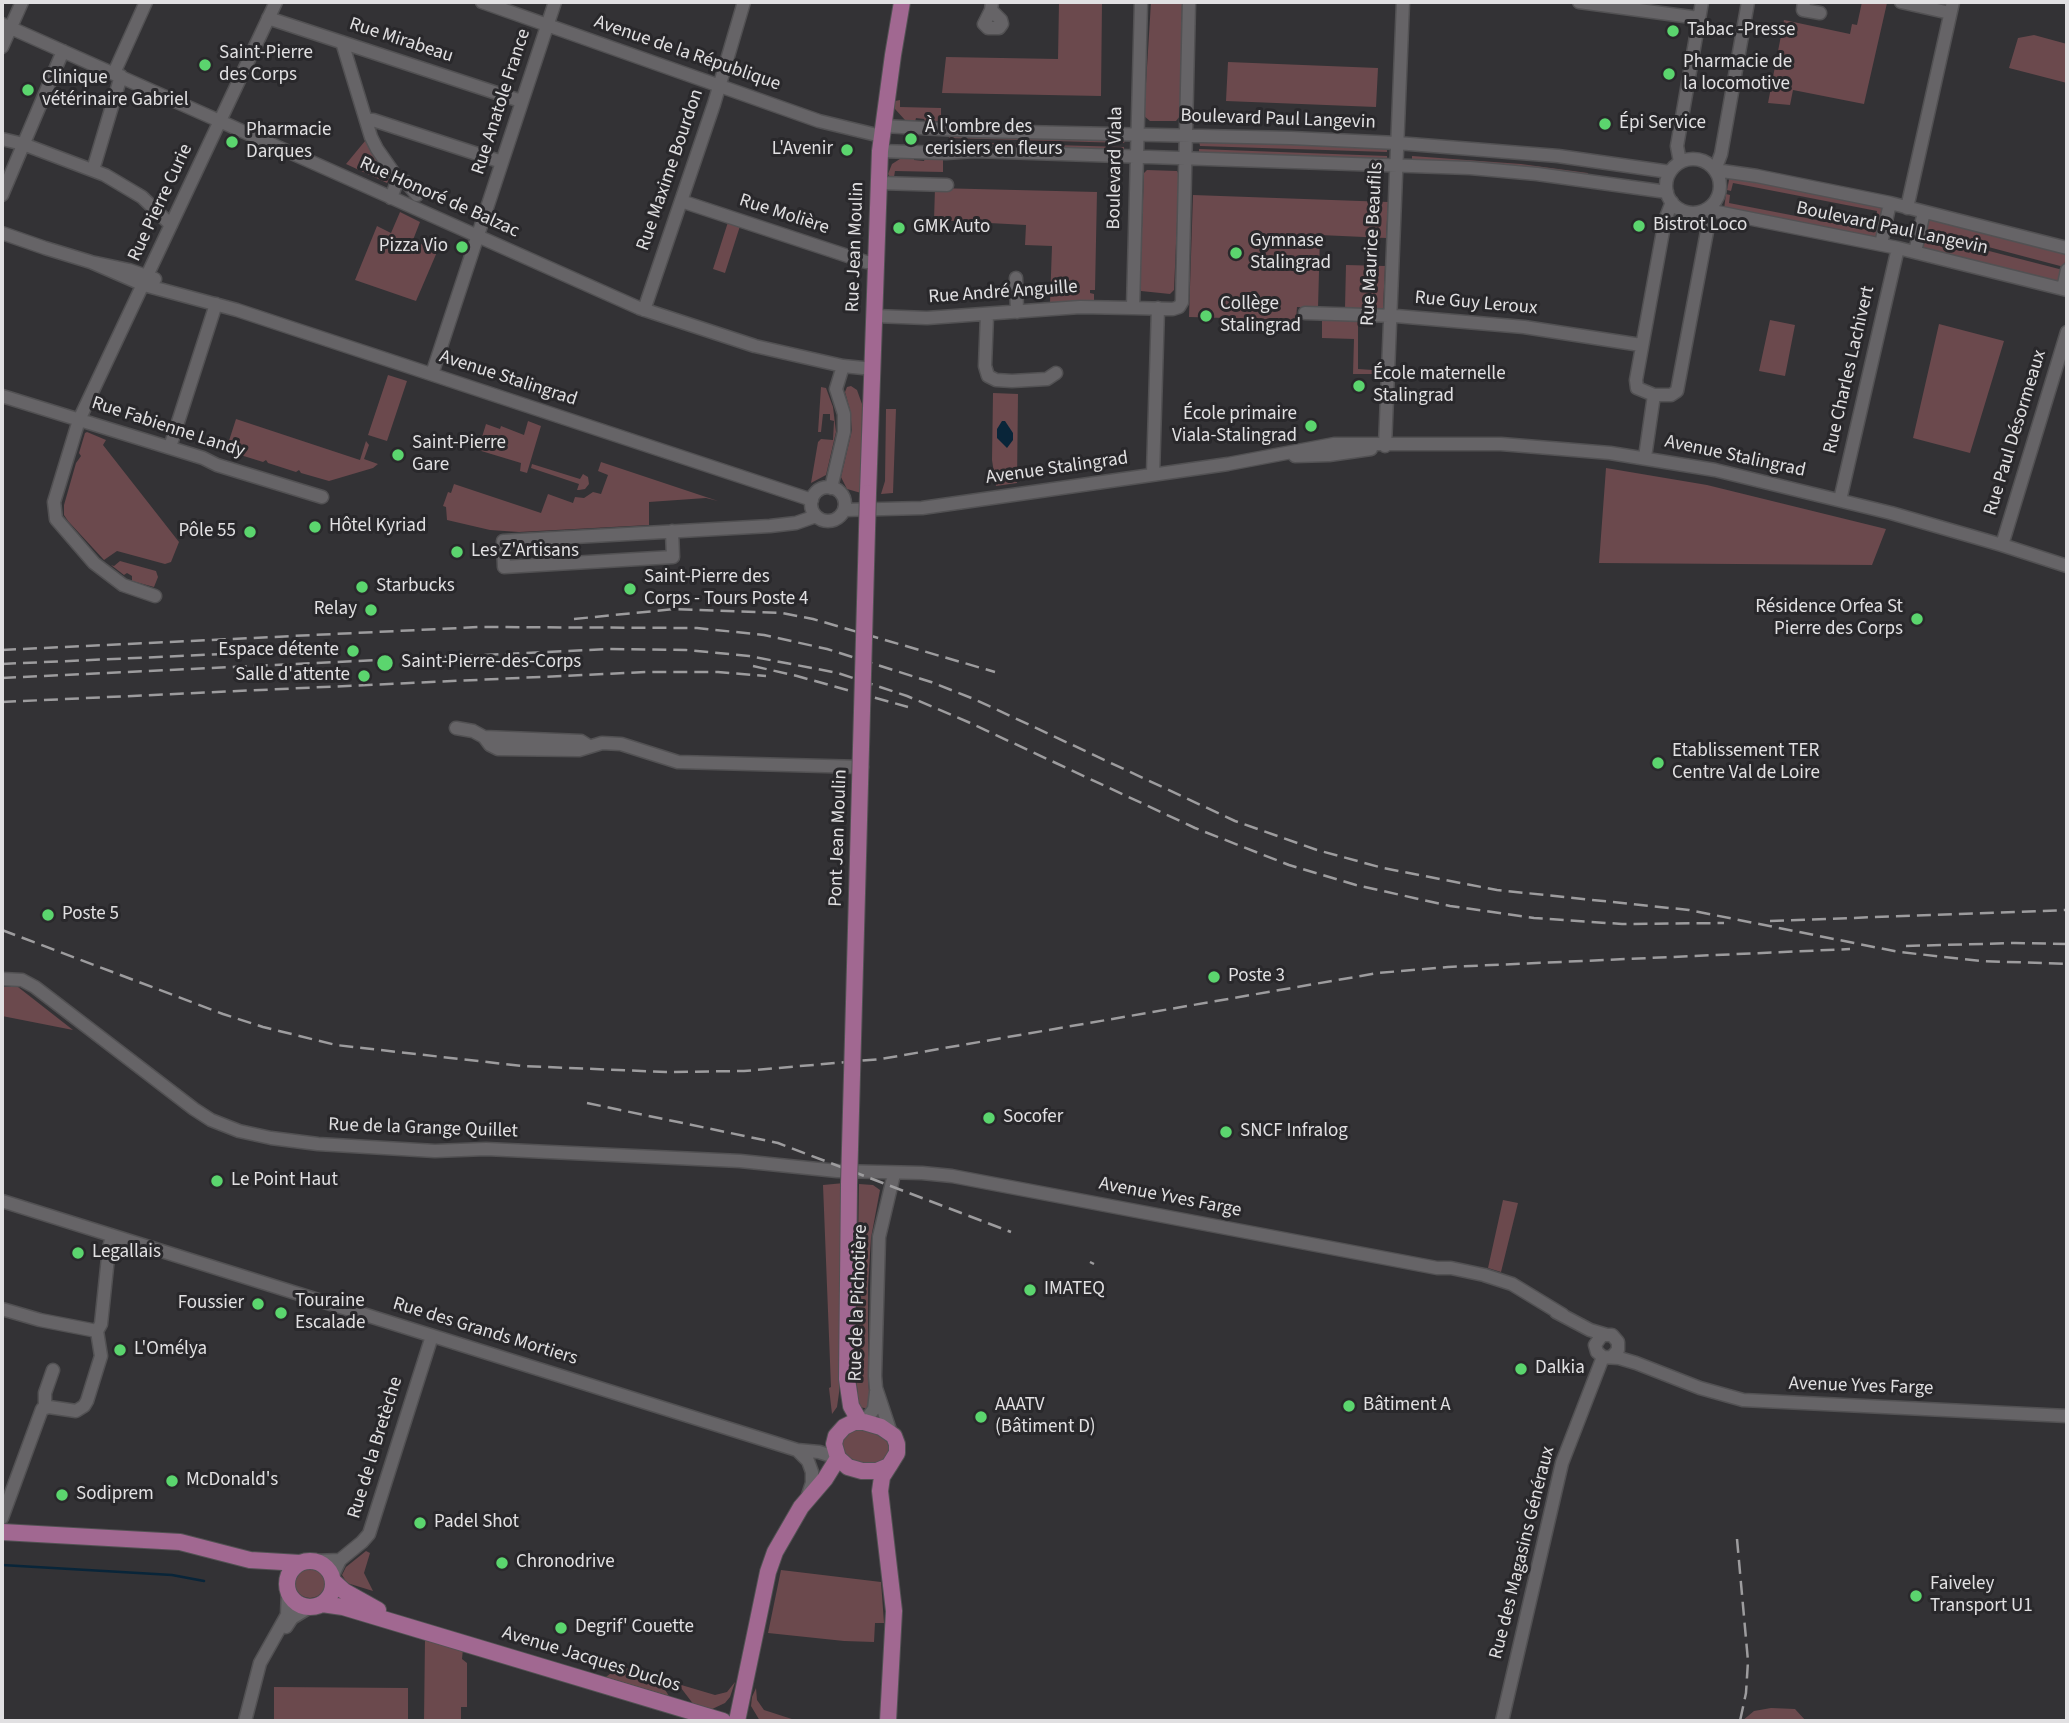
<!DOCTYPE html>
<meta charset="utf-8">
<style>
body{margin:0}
#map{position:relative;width:2069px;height:1723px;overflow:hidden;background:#333235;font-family:"Source Sans 3",sans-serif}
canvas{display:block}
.frame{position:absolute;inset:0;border:4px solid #e1e0e2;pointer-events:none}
</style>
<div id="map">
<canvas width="2069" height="1723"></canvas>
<div class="frame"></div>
</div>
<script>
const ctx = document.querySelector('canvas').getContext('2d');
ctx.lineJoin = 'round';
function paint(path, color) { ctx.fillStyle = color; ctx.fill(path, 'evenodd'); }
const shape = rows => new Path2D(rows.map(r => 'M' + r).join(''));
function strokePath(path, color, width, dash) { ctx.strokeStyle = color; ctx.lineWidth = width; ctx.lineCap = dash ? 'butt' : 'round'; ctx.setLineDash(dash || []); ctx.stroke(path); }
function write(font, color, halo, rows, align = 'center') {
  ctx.font = font + ' "Source Sans 3",sans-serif'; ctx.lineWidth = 6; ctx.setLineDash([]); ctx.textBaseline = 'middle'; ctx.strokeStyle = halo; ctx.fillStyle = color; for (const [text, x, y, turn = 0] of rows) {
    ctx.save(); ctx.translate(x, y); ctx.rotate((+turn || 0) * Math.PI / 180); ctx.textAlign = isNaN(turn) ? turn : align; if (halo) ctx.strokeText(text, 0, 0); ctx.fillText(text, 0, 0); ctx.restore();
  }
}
paint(shape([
 [1059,2,1102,2,1101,96,942,93,946,57,1058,59],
 [1151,2,1182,2,1180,116,1176,121,1150,121,1144,116],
 [1862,2,1887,3,1864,104,1793,90,1790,105,1768,103,1784,20,1850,34,1852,24,1857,25],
 [2034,35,2067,44,2067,83,2009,68,2018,38],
 [1228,62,1378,68,1376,107,1226,101],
 [900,100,900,107,941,108,941,121,925,121,924,119,916,118,915,122,905,120,895,109,895,101],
 [950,130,1125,139,1125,141,1124,143,949,138],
 [365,141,390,177,387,183,346,164],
 [1199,141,1387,147,1387,152,1200,146],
 [949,142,1124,147,1124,152,949,150],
 [1199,149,1387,156,1387,161,1199,154],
 [1412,156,1521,164,1588,173,1587,178,1412,162],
 [903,157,914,157,914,160,924,161,925,158,943,159,943,172,895,171,894,177,890,177,888,174,892,164],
 [1147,170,1177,171,1179,175,1174,290,1170,294,1141,291,1140,284,1144,173],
 [1730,175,1885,205,1882,220,1876,218,1877,211,1733,183,1731,191,1727,190],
 [935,188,1097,192,1095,290,1090,290,1090,293,1094,294,1094,301,1050,303,1052,246,1025,245,1026,225,934,220],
 [1726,194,1730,195,1729,203,1873,231,1875,224,1881,225,1878,238,1724,209],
 [1193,195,1388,202,1386,238,1320,235,1318,308,1297,307,1296,320,1189,317],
 [400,212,420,222,413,240,437,252,416,301,355,280,377,226,391,233],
 [1927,217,2067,251,2064,267,1924,230],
 [728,222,740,226,725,273,713,269],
 [1923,234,2063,270,2060,283,1924,251,1920,245],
 [1346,265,1385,266,1383,309,1345,308],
 [1322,320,1358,321,1358,369,1373,370,1373,374,1353,374,1354,339,1322,338],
 [1770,320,1795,325,1785,376,1759,371],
 [1939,324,2004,341,1970,453,1913,438],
 [388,375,407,381,387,441,368,435],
 [851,386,857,390,862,404,861,493,847,489,841,477,852,430,850,410,845,392,847,387],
 [821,387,826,388,833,407,836,432,826,475,811,483,818,442,821,439,833,440,834,421,830,420,830,414,823,414,821,432,818,432],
 [993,393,1018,394,1017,483,996,486,992,460],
 [886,409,896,409,893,493,881,494,885,481],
 [236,419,360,460,366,441,369,445,364,459,378,464,373,468,329,481,301,473,299,470,296,472,268,463,266,460,263,462,234,453,233,451,226,450],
 [528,421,541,426,527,473,520,471,521,463,478,450,486,424,500,429,501,426,524,435],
 [87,432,106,440,103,445,179,542,171,562,165,564,117,551,104,560,68,521,64,515,64,505,76,463,81,456,79,453,85,433],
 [601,462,718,501,706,498,649,502,649,525,519,532,490,530,447,520,446,507,443,506,448,492,451,493,454,484,541,513,548,494,573,503,575,497,584,498,593,492,601,494,608,475,598,471],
 [532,464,580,479,583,474,588,477,589,484,585,489,579,490,577,490,579,484,531,468],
 [1606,468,1707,485,1886,529,1872,565,1599,563],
 [120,561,156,571,158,577,154,587,132,581,132,576,127,573,124,575,111,565,114,566],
 [2,987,18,987,73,1030,2,1016],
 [844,1183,839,1393,837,1407,832,1414,829,1388,831,1387,823,1185],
 [859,1184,873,1185,880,1190,871,1238,868,1286,868,1379,869,1391,872,1395,870,1409,859,1407,856,1376],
 [1503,1200,1518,1203,1501,1272,1488,1268],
 [854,1428,876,1431,885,1438,890,1449,885,1460,871,1465,856,1462,843,1453,841,1440],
 [366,1551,370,1553,364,1573,373,1591,347,1583,342,1575,346,1567],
 '295 1583a15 15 0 1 1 30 0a15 15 0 1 1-30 0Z',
 [781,1570,881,1582,884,1623,875,1623,874,1642,844,1641,768,1633],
 [425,1638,463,1649,462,1659,467,1663,467,1707,461,1707,461,1721,424,1721],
 [620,1666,657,1677,669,1696,606,1677],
 [735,1682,730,1697,725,1703,710,1710,694,1705,678,1684,715,1695,727,1692],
 [274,1687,408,1688,408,1721,274,1721],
 [756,1688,757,1700,764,1710,798,1721,760,1721,751,1706,752,1697],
 [1771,1708,1795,1709,1806,1721,1742,1721,1754,1711]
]), '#6b494d');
paint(shape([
 [1002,421,1005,421,1013,433,1013,440,1007,448,997,438,997,429]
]), '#092539');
strokePath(shape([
 [2,1565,172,1575,204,1581]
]), '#092539', 2.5);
const minor = shape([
 [482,2,819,121,881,136],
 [1141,2,1133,308,1173,309,1179,307,1182,302,1189,2],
 [1579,2,1699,18],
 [1804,2,1803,10,1820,13],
 [1901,2,1950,13],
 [991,10,1001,20,1002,24,999,28,988,28,984,24,991,10,992,2],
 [268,18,521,101],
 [2,24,639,308,755,346,843,366,873,369],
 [342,42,371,137,377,149,398,179,391,198],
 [2,47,22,2],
 [114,73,146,2],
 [366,120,373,120,502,162],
 [883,126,978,131,1291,138,1397,143,1558,156,1670,172],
 [2,139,23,144,105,175,142,197,171,225],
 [880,151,946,153,974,151,1470,168,1537,174,1667,192],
 '1666 186a27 27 0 1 1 54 0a27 27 0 1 1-54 0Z',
 [1680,162,1677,146,1702,2],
 [93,170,121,76],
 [1715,170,1757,176,1890,203,2067,248],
 [1715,170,1721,154,1748,2],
 [398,179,406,182,417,195],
 [879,183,947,185],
 [2,195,63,51],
 [681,201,866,262,876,262],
 [1672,202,1665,220,1636,380,1637,388,1654,395,1671,395,1677,391,1708,226,1707,210],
 [1907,208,1953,2],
 [1707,210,1898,248,2067,290],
 [2,233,45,248,91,262,129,270,155,279],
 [1881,244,1890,203],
 [1915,252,1924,212],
 [91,262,144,285,237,310,812,500],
 [1016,278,1017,312],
 [2063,289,2067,270],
 [644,310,714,104,744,2],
 [1305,313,1396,316,1524,327,1641,345],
 [987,315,985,366,988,376,996,380,1012,381,1047,379,1056,373],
 [875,316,927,318,1080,307,1133,308],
 [432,374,555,2],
 [2,396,203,458,217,465,322,497],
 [1385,446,1403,2],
 [170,447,216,304],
 [1295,456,1329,455,1371,449],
 [1645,457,1654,395],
 [1153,474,1158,308],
 '811 504a17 17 0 1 1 34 0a17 17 0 1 1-34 0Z',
 [831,488,844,432,844,414,836,389,843,366],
 [1840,500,1898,248],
 [844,510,922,508,1228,464,1334,444,1501,444,1610,453,1715,470,1891,513,2002,545,2067,566],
 [672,531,673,557,504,567,503,541,770,526,796,523,816,516],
 [2002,545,2067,332],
 [155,596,123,585,94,563,56,519,54,502,79,420,276,2],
 [456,728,473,731,484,737,490,745,498,749,579,750,602,743,621,744,678,762,862,767],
 [484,737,581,741,589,746],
 [2,979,22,980,35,987,194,1109,211,1120,239,1131,271,1138,318,1144,435,1151,486,1149,740,1161,837,1171,922,1173,952,1176,1437,1268,1451,1268,1484,1275,1512,1284,1563,1315],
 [2,1201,797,1450,819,1452,838,1458],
 [2,1309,40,1320,97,1331,101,1324,109,1248,112,1236],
 [1556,1312,1590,1330,1607,1335],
 [1612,1357,1618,1350,1618,1342,1612,1335,1602,1335,1595,1345,1597,1352,1603,1357,1619,1358,1636,1363,1700,1388,1743,1400,2067,1416],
 [45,1407,45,1393,53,1370],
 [864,1422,874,1409,876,1392],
 [891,1433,876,1388,875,1376,879,1237,894,1174],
 [797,1450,808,1461,812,1472,812,1483,808,1495],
 [2,1518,42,1409,49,1407,76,1411,84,1406,87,1401,101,1356,97,1331],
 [314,1561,340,1560],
 [332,1577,340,1560,362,1542,369,1534,432,1336],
 [286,1627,292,1618,310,1607],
 [245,1721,260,1663,287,1615,288,1590],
 [1502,1721,1562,1463,1603,1357]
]);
const major = shape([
 [868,493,880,151,893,55,902,2],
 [849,1184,847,1379,851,1406,860,1422],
 [854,1422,864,1422,881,1427,894,1436,897,1444,897,1453,889,1466,877,1471,862,1471,848,1467,838,1458,834,1444,836,1436,844,1427,854,1422],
 [2,1532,180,1542,250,1560,300,1563],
 '287 1584a23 23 0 1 1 46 0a23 23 0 1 1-46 0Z',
 [333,1581,344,1591,378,1610],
 [322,1604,343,1607,723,1721],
 [737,1721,768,1572,775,1552,801,1507,825,1479,838,1458],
 [888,1721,894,1611,880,1491,882,1477,889,1466]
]);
strokePath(minor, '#525153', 15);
strokePath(major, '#525153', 18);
strokePath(minor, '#666467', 12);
strokePath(major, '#a16891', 16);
strokePath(shape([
 [574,619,675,609,782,613,813,619,995,672],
 [2,650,480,627,697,628,764,635,827,649,931,682,974,699,1235,821,1317,850,1383,868,1497,890,1689,910,1899,952,1982,961,2067,964],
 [2,664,246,653],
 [753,666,797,676,908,707],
 [2,678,610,649,686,650,749,656,838,673,907,696,968,722,1195,828,1289,865,1356,885,1450,906,1534,918,1622,924,1724,923],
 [2,702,647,672,718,672,766,676],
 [1770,921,2067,910],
 [2,930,223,1014,263,1027,336,1045,522,1066,666,1072,744,1071,881,1059,1378,973,1448,967,1850,949],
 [1906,946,2015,943,2067,944],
 [587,1103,778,1143,1011,1232],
 [1090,1262,1094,1264],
 [1737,1539,1748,1661,1746,1693,1740,1721]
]), '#9d9c9e', 2.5, [14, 7]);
const majorBridge = shape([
 [849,1184,868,493]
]);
strokePath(majorBridge, '#525153', 18, []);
strokePath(majorBridge, '#a16891', 16);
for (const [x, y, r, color] of [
 [1673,31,7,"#5bd56e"],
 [205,65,7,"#5bd56e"],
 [1669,74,7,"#5bd56e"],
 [28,90,7,"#5bd56e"],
 [1605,124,7,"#5bd56e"],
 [911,139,7,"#5bd56e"],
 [232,142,7,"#5bd56e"],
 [847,150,7,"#5bd56e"],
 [1639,226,7,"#5bd56e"],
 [899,228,7,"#5bd56e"],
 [462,247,7,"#5bd56e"],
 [1236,253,7,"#5bd56e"],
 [1206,316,7,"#5bd56e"],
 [1359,386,7,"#5bd56e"],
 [1311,426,7,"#5bd56e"],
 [398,455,7,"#5bd56e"],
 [315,527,7,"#5bd56e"],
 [250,532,7,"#5bd56e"],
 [457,552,7,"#5bd56e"],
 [362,587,7,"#5bd56e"],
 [630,589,7,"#5bd56e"],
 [371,610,7,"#5bd56e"],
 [1917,619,7,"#5bd56e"],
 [353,651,7,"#5bd56e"],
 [385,663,9,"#5bd56e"],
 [364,676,7,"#5bd56e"],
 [1658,763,7,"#5bd56e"],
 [48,915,7,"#5bd56e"],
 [1214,977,7,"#5bd56e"],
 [989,1118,7,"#5bd56e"],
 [1226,1132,7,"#5bd56e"],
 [217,1181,7,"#5bd56e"],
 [78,1253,7,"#5bd56e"],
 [1030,1290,7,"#5bd56e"],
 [258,1304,7,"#5bd56e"],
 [281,1313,7,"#5bd56e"],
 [120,1350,7,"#5bd56e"],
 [1521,1369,7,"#5bd56e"],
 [1349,1406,7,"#5bd56e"],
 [981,1417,7,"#5bd56e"],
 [172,1481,7,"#5bd56e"],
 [62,1495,7,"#5bd56e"],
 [420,1523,7,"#5bd56e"],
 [502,1563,7,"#5bd56e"],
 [1916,1596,7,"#5bd56e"],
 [561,1628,7,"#5bd56e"]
]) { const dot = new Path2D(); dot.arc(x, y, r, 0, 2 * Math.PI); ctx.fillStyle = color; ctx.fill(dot); strokePath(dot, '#29282b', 2.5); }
write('19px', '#e1e0e2', '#29282b', [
 ["Tabac -Presse",1687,31],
 ["Saint-Pierre",219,54],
 ["des Corps",219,76],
 ["Pharmacie de",1683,63],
 ["la locomotive",1683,85],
 ["Clinique",42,79],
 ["vétérinaire Gabriel",42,101],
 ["Épi Service",1619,124],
 ["À l'ombre des",925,128],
 ["cerisiers en fleurs",925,150],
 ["Pharmacie",246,131],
 ["Darques",246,153],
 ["L'Avenir",833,150,"right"],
 ["Bistrot Loco",1653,226],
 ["GMK Auto",913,228],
 ["Gymnase",1250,242],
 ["Stalingrad",1250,264],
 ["Pizza Vio",448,247,"right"],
 ["Collège",1220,305],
 ["Stalingrad",1220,327],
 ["École maternelle",1373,375],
 ["Stalingrad",1373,397],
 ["École primaire",1297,415,"right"],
 ["Viala-Stalingrad",1297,437,"right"],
 ["Saint-Pierre",412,444],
 ["Gare",412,466],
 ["Hôtel Kyriad",329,527],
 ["Pôle 55",236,532,"right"],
 ["Les Z'Artisans",471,552],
 ["Saint-Pierre des",644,578],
 ["Corps - Tours Poste 4",644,600],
 ["Starbucks",376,587],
 ["Résidence Orfea St",1903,608,"right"],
 ["Pierre des Corps",1903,630,"right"],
 ["Relay",357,610,"right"],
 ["Espace détente",339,651,"right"],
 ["Saint-Pierre-des-Corps",401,663],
 ["Salle d'attente",350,676,"right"],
 ["Etablissement TER",1672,752],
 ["Centre Val de Loire",1672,774],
 ["Poste 5",62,915],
 ["Poste 3",1228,977],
 ["Socofer",1003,1118],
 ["SNCF Infralog",1240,1132],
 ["Le Point Haut",231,1181],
 ["Legallais",92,1253],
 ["IMATEQ",1044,1290],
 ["Touraine",295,1302],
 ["Escalade",295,1324],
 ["Foussier",244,1304,"right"],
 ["L'Omélya",134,1350],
 ["Dalkia",1535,1369],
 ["AAATV",995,1406],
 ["(Bâtiment D)",995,1428],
 ["Bâtiment A",1363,1406],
 ["McDonald's",186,1481],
 ["Sodiprem",76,1495],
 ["Padel Shot",434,1523],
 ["Chronodrive",516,1563],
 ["Faiveley",1930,1585],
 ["Transport U1",1930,1607],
 ["Degrif' Couette",575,1628]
], 'left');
write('19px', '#e1e0e2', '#29282b', [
 ["Rue Mirabeau",401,41,18],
 ["Avenue de la République",687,54,19],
 ["Rue Anatole France",502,102,-72],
 ["Boulevard Paul Langevin",1278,120,2],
 ["Boulevard Viala",1116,168,-89],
 ["Rue Maxime Bourdon",671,170,-71],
 ["Rue Honoré de Balzac",439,198,24],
 ["Rue Pierre Curie",161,203,-65],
 ["Rue Molière",784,215,18],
 ["Boulevard Paul Langevin",1892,229,12],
 ["Rue Maurice Beaufils",1373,244,-87],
 ["Rue Jean Moulin",856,247,-88],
 ["Rue André Anguille",1003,293,-4],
 ["Rue Guy Leroux",1476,304,5],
 ["Rue Charles Lachivert",1850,370,-77],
 ["Avenue Stalingrad",508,379,18],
 ["Rue Fabienne Landy",168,428,18],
 ["Rue Paul Désormeaux",2016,433,-73],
 ["Avenue Stalingrad",1735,457,12],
 ["Avenue Stalingrad",1057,469,-8],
 ["Pont Jean Moulin",839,838,-88],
 ["Rue de la Grange Quillet",423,1129,2],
 ["Avenue Yves Farge",1170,1198,11],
 ["Rue de la Pichotière",859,1303,-88],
 ["Rue des Grands Mortiers",485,1332,17],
 ["Avenue Yves Farge",1861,1387,2],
 ["Rue de la Bretèche",376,1448,-73],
 ["Rue des Magasins Généraux",1523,1553,-76],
 ["Avenue Jacques Duclos",591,1660,17]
]);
</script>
